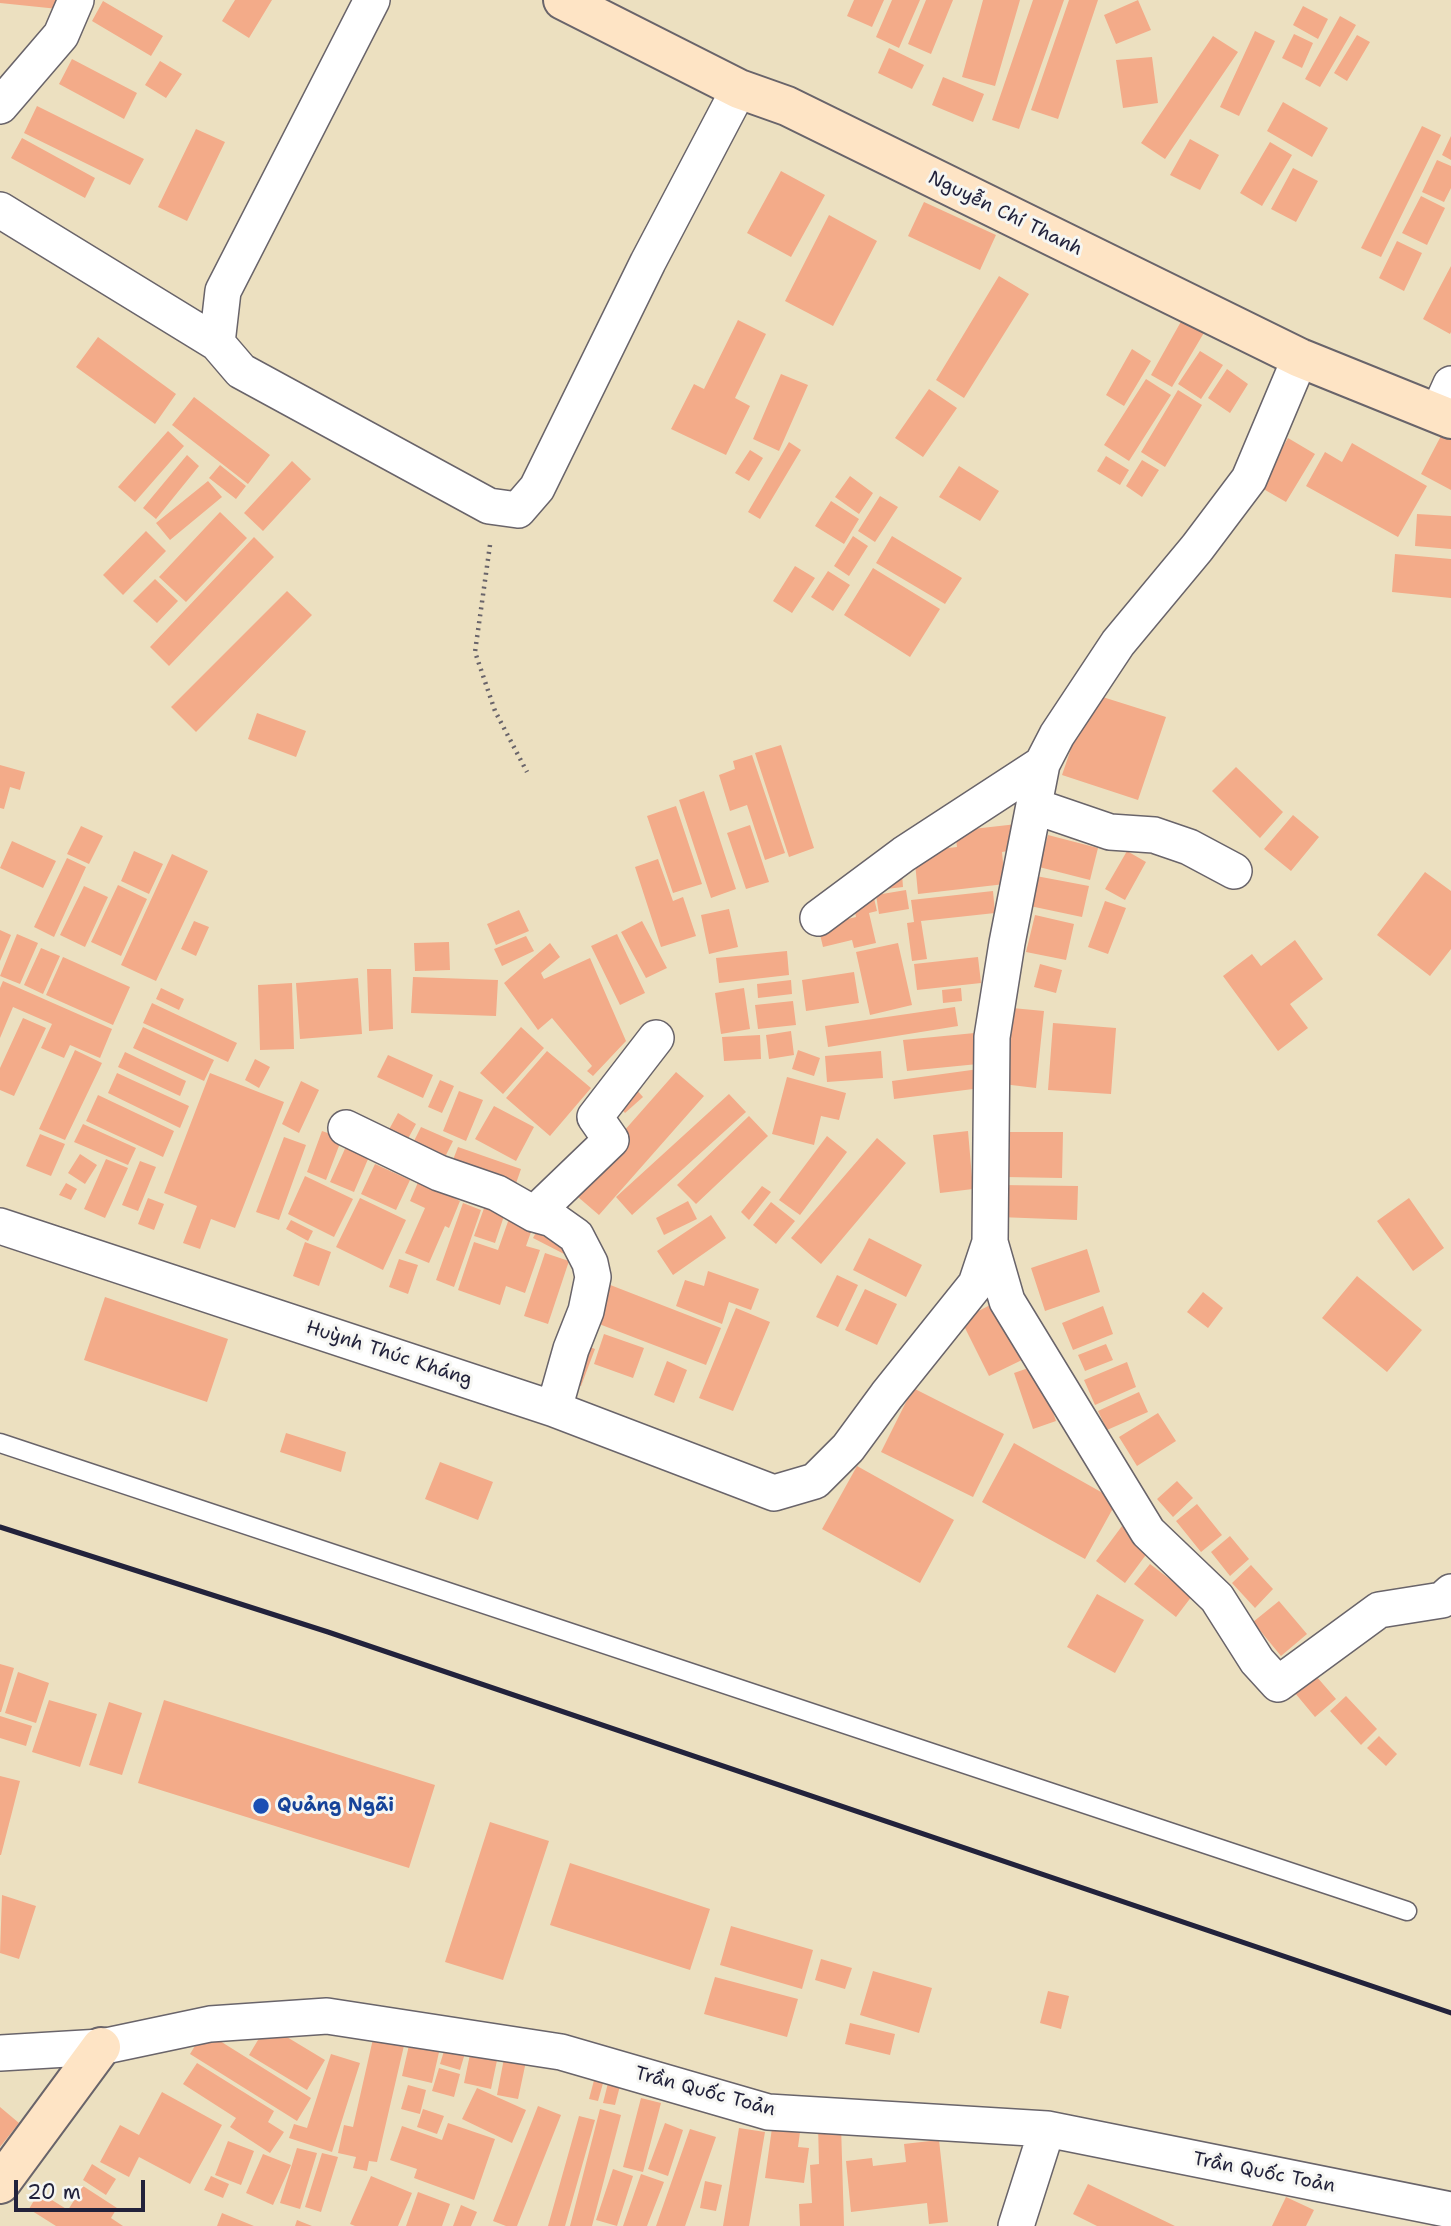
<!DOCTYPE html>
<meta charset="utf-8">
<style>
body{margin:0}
#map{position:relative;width:1451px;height:2226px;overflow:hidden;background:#ece0c0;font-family:"Shantell Sans",sans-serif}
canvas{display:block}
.scale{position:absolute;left:14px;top:2180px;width:131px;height:32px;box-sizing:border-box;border:4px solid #22223b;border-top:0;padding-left:9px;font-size:21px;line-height:24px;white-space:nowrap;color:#22223b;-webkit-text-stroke:5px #f6f6f2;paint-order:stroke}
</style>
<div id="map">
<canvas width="1451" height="2226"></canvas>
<div class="scale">20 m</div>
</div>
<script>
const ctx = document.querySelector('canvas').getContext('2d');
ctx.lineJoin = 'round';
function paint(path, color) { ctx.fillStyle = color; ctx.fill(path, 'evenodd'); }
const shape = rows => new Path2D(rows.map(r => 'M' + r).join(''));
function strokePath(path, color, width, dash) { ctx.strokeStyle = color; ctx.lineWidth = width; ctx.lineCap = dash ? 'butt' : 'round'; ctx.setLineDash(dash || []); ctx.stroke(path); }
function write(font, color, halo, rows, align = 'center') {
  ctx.font = font + ' "Shantell Sans",sans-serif'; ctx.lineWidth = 6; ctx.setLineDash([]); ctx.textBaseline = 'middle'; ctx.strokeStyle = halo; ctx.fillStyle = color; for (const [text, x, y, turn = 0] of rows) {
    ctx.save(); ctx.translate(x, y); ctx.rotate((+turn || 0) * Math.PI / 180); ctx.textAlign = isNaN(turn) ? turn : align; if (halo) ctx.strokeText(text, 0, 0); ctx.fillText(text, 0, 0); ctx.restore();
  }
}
paint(shape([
 [0,0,69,0,68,10,0,3],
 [235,0,272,0,249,38,222,21],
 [854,0,884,0,872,27,847,16],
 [892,0,920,0,899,48,876,37],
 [926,0,953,0,931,54,908,44],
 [983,0,1020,0,995,86,962,77],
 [1033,0,1064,0,1019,129,992,120],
 [1069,0,1098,0,1058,119,1031,110],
 [1138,0,1151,30,1116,44,1104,15],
 [103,1,163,36,151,56,92,21],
 [1303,6,1328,19,1318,39,1293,25],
 [1340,16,1356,25,1320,87,1305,79],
 [1255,31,1275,41,1239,116,1220,107],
 [1294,34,1313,43,1302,68,1282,58],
 [1357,35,1370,42,1347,81,1334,73],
 [1213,36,1238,52,1165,159,1141,143],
 [889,48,924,65,912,89,878,73],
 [1152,57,1158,103,1123,108,1116,60],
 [72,59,137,93,124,119,59,84],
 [160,61,182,74,166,98,145,85],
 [943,77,984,94,973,122,932,105],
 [1283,102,1328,128,1312,157,1267,131],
 [37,106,144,159,130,185,24,133],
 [1422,126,1441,135,1381,257,1361,248],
 [196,129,225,142,187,221,158,207],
 [1451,136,1451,160,1442,155],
 [22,138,95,178,85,198,11,158],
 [1190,139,1219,155,1200,190,1170,175],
 [1270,142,1292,155,1262,206,1240,193],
 [1437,160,1451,166,1451,188,1444,202,1422,192],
 [1293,168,1318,181,1296,222,1271,209],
 [781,171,825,195,791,257,747,233],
 [1421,196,1445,208,1427,245,1402,233],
 [924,202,996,235,980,270,908,236],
 [829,215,877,241,833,326,785,301],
 [1397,241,1422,253,1404,291,1379,278],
 [1451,266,1451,332,1450,334,1423,319],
 [999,276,1029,294,964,398,936,380],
 [1183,318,1205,331,1172,387,1151,375],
 [738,320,766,334,735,398,750,406,726,455,671,429,694,384,704,389],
 [98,337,176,394,155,424,76,367],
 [1132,349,1151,361,1124,406,1106,395],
 [1200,351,1223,365,1201,399,1178,384],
 [1227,369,1248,384,1230,413,1208,398],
 [781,374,808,385,779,451,753,439],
 [1146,379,1171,395,1129,461,1104,445],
 [929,389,957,408,923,457,895,438],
 [1178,390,1202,405,1165,467,1141,452],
 [194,397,270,455,248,484,172,425],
 [168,431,184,446,135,502,118,487],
 [1442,434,1451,439,1451,490,1421,474],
 [1288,438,1315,454,1286,502,1260,487],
 [789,442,801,450,760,519,748,512],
 [1352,443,1427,486,1398,537,1306,486,1325,452,1342,462],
 [750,450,763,458,749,481,735,473],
 [187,455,199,466,156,519,143,508],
 [1106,456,1129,470,1120,485,1097,471],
 [1142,460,1159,470,1142,497,1126,486],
 [292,461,311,479,263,531,244,513],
 [220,465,246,486,236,499,209,478],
 [959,466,999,491,980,521,939,497],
 [850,476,873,493,859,514,835,497],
 [208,481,222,497,170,540,156,523],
 [880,496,898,507,875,542,858,531],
 [831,501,859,519,844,544,815,526],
 [220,512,247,538,186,602,159,577],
 [1417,514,1451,516,1451,549,1415,546],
 [146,531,166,551,123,595,103,575],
 [853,536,868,546,849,576,834,566],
 [892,536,962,578,945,604,876,563],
 [254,537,274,557,169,666,150,647],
 [1395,554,1451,559,1451,598,1392,592],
 [795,566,815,578,792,613,773,601],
 [873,568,940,609,910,657,844,615],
 [828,571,850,585,833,611,811,597],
 [155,579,178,601,157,623,133,601],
 [287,591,312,615,196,732,171,707],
 [1090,693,1166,717,1138,800,1062,775],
 [257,713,306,731,296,757,248,739],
 [781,745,814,848,789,857,755,753],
 [752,755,785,853,765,860,747,805,730,811,719,775,735,769,733,761],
 [0,765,25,772,20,790,10,787,4,809,0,808],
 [1236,767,1283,812,1260,838,1212,791],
 [704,791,736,889,711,898,679,800],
 [676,806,702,884,673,893,647,816],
 [1293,815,1319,837,1291,871,1264,849],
 [1017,824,1020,849,1002,852,1005,884,918,894,914,852,957,847,955,831],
 [750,825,769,882,746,889,727,833],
 [81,826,103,836,89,864,67,854],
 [1048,835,1098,848,1090,880,1039,867],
 [12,841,56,861,43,888,0,868],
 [134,851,163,864,149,894,121,881],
 [1127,851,1146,862,1125,900,1105,889],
 [172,854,208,871,156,981,121,965],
 [67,858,86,867,54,937,34,927],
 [658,859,673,901,683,897,696,936,661,947,635,867],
 [1425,872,1451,891,1451,949,1430,976,1377,935],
 [902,874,903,887,878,890],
 [1036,876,1089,886,1082,917,1030,906],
 [118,885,147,899,121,956,91,942],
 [84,886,108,897,85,947,60,935],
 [906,890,909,909,879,914,876,895],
 [993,891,995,913,921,921,927,959,912,961,907,923,914,922,911,900],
 [852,897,866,901,874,898,877,911,869,913,876,943,854,948,852,940,823,947,818,926,856,917],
 [1105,901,1126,908,1108,954,1088,947],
 [729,909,738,947,709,954,701,915],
 [519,910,529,931,496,945,487,924],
 [1035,915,1074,924,1066,960,1026,952],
 [194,921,209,927,196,956,181,949],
 [642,921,667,968,646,978,621,932],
 [0,930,11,935,0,961],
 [17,934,38,943,20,984,0,976],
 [617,934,645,993,620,1005,591,946],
 [526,936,534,951,502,966,494,949],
 [1295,940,1323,979,1290,1004,1308,1028,1278,1051,1223,976,1252,954,1261,966],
 [449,942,450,970,415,971,414,943],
 [550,943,560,957,541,973,544,979,590,958,626,1041,593,1076,587,1071,592,1066,552,1018,538,1030,504,983],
 [898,943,912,1005,870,1015,856,952],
 [41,948,60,956,43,994,24,985],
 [787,951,789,975,719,983,716,958],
 [63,957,130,987,113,1025,46,995],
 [978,957,981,983,917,990,914,964],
 [1040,964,1062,970,1056,993,1034,987],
 [367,969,391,969,393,1029,369,1031],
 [854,972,859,1003,806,1011,802,980],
 [413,977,498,980,496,1016,411,1013],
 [358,978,362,1034,300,1039,296,983],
 [791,980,792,994,758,998,757,984],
 [3,981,112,1029,100,1058,70,1045,64,1058,41,1048,52,1024,13,1007,0,1038,0,988],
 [292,983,294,1049,260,1050,258,985],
 [161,988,184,999,179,1010,156,999],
 [744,988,750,1029,721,1034,715,993],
 [961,988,962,1001,943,1003,942,990],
 [793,1001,796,1025,758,1029,755,1005],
 [152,1003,237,1043,228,1062,143,1023],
 [955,1007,958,1026,828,1047,825,1026],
 [1012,1008,1044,1011,1036,1088,1003,1084],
 [23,1018,46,1028,14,1096,0,1090,0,1068],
 [1053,1023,1116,1028,1111,1094,1048,1090],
 [143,1027,214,1060,204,1081,133,1048],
 [521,1027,544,1048,503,1094,480,1073],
 [791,1031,794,1055,769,1059,766,1035],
 [985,1032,988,1063,907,1071,903,1040],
 [760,1035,761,1059,724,1061,722,1037],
 [75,1050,102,1063,65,1140,39,1129],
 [798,1050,820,1058,814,1076,792,1069],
 [547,1051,591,1088,550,1136,506,1098],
 [881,1051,883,1078,827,1082,825,1056],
 [125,1052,186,1081,180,1096,118,1067],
 [388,1055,433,1075,423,1098,377,1077],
 [255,1059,270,1067,259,1088,245,1080],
 [986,1068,989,1087,894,1099,892,1081],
 [676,1072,704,1096,599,1215,571,1191],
 [117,1073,189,1106,180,1128,108,1093],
 [210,1073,284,1102,235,1228,211,1219,200,1249,183,1243,197,1206,164,1193],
 [787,1077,846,1093,839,1120,821,1116,814,1145,772,1134],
 [440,1080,454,1086,442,1113,428,1107],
 [301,1081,319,1090,299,1133,282,1124],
 [635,1088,643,1097,625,1113,617,1104],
 [459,1091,483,1100,466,1141,443,1131],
 [729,1094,746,1112,632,1215,616,1197],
 [98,1095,174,1131,163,1157,86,1121],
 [494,1106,534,1127,516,1161,475,1139],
 [398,1113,416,1124,404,1146,386,1135],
 [749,1116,768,1136,696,1204,677,1185],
 [83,1124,136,1148,128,1165,74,1142],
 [421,1127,453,1141,441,1165,410,1149],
 [322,1131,342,1138,326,1180,307,1172],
 [968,1131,973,1189,940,1193,933,1135],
 [1008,1132,1063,1132,1062,1178,1006,1177],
 [40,1134,65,1144,51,1176,26,1166],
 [827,1136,847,1152,800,1215,779,1200],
 [284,1137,306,1145,279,1220,256,1212],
 [877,1138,906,1163,821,1264,791,1238],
 [348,1142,371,1152,354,1192,330,1182],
 [458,1147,521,1169,513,1192,449,1170],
 [80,1154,97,1165,85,1184,68,1173],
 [106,1159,128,1168,105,1218,84,1209],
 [140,1161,156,1167,138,1211,122,1205],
 [375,1164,410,1180,396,1210,361,1194],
 [305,1176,353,1199,334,1237,288,1214],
 [419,1180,456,1195,454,1198,460,1201,449,1228,445,1226,429,1263,405,1253,425,1208,410,1201],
 [66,1183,77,1189,71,1200,59,1195],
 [1000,1185,1078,1186,1077,1220,999,1217],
 [762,1186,771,1192,749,1220,741,1212],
 [148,1198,164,1204,154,1230,138,1224],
 [360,1198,406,1220,383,1270,336,1247],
 [1409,1198,1444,1248,1413,1271,1377,1221],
 [487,1200,507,1207,495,1243,474,1236],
 [688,1201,697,1219,664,1235,656,1218],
 [771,1202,795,1221,776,1244,753,1225],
 [463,1203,481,1210,454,1287,436,1280],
 [512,1210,536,1218,526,1246,540,1250,525,1293,506,1286,500,1305,458,1290,474,1242,498,1250],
 [711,1215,726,1238,673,1275,657,1251],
 [291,1220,313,1231,308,1241,286,1229],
 [542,1221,577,1238,568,1256,533,1238],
 [869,1238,922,1265,906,1297,853,1270],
 [305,1242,331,1252,319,1286,293,1276],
 [1087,1249,1100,1292,1045,1311,1031,1268],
 [545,1253,569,1261,548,1324,524,1316],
 [399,1259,418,1265,408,1294,389,1287],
 [708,1271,759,1289,751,1310,729,1302,722,1324,676,1306,685,1280,704,1286],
 [837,1275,858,1285,838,1327,816,1317],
 [1357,1276,1422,1330,1387,1372,1322,1318],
 [600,1281,721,1328,706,1365,586,1319],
 [865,1289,897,1304,877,1345,845,1330],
 [1203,1292,1223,1308,1208,1328,1187,1312],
 [105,1297,228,1339,207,1402,84,1360],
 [996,1302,1024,1359,989,1376,961,1320],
 [1103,1306,1113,1334,1073,1350,1062,1323],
 [736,1308,770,1322,733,1411,699,1398],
 [604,1334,644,1348,633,1378,594,1364],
 [582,1344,595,1349,581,1386,567,1381],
 [1106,1344,1113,1360,1085,1371,1078,1355],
 [667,1361,687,1370,674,1403,654,1395],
 [1127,1362,1136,1387,1095,1405,1084,1380],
 [1037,1365,1056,1421,1033,1429,1014,1373],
 [913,1388,1004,1434,973,1497,881,1452],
 [1139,1392,1148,1412,1107,1430,1098,1411],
 [1158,1413,1176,1441,1137,1466,1119,1437],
 [286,1433,346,1452,341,1472,280,1452],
 [1014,1443,1117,1501,1085,1559,982,1502],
 [440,1462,493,1482,478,1520,425,1499],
 [857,1466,954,1520,920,1583,822,1529],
 [1177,1481,1193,1498,1173,1517,1157,1499],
 [1197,1504,1222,1535,1201,1552,1176,1521],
 [1122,1526,1151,1548,1125,1583,1096,1561],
 [1230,1536,1249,1559,1230,1576,1211,1552],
 [1150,1564,1192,1596,1176,1617,1134,1584],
 [1251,1565,1273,1589,1255,1608,1232,1583],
 [1097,1594,1144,1620,1115,1673,1067,1647],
 [1279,1601,1307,1634,1281,1656,1253,1622],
 [0,1664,14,1668,1,1712,0,1712],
 [1310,1669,1336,1699,1315,1717,1290,1687],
 [18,1672,49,1683,36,1723,5,1713],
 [1346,1696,1377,1729,1361,1745,1330,1711],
 [49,1700,97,1714,80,1767,32,1752],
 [164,1700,435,1785,409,1868,138,1783],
 [109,1702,142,1713,122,1775,89,1765],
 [0,1716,32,1726,26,1746,0,1738],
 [1379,1736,1397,1754,1386,1766,1367,1748],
 [0,1776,20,1781,1,1855,0,1855],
 [490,1822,549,1841,503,1980,445,1962],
 [570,1863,710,1909,690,1970,550,1925],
 [2,1895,36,1906,19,1959,0,1953],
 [731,1926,813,1950,802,1989,720,1965],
 [821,1959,852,1968,845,1989,815,1980],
 [873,1971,932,1988,919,2033,860,2015],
 [715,1977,798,1999,787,2037,704,2014],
 [1048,1991,1069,1996,1061,2029,1040,2023],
 [850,2023,895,2034,890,2055,845,2044],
 [267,2025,325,2060,307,2090,249,2055],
 [375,2030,406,2037,377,2162,369,2161,367,2171,353,2168,356,2157,338,2153,344,2125,353,2127],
 [204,2031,311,2098,297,2121,190,2054],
 [412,2032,442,2039,432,2083,402,2076],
 [448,2038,468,2043,460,2070,440,2064],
 [473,2040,500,2046,491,2089,464,2083],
 [506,2048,528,2052,518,2099,497,2095],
 [331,2054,360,2063,332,2152,289,2138,294,2124,307,2128],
 [197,2063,274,2111,268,2122,284,2132,270,2153,230,2127,236,2118,183,2084],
 [439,2068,460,2074,454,2097,432,2091],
 [596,2073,605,2076,598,2101,589,2099],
 [609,2079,621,2082,615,2105,603,2103],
 [408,2085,426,2090,420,2114,401,2109],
 [477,2088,526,2110,512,2143,462,2119],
 [162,2092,222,2125,190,2184,139,2157,129,2177,100,2162,120,2125,139,2135],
 [641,2098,661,2103,643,2172,623,2167],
 [538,2106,561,2115,517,2226,506,2226,493,2221],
 [0,2107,19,2123,0,2147],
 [423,2109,444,2116,437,2134,417,2127],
 [600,2109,621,2115,592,2226,570,2226],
 [579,2116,595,2120,565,2226,548,2226],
 [448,2123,495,2139,474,2200,414,2178,417,2169,390,2160,402,2126,442,2140],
 [665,2123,683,2130,668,2176,648,2169],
 [818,2125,841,2125,844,2226,800,2226,799,2204,812,2203,810,2165,819,2164],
 [739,2128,765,2132,749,2226,723,2226],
 [772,2128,800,2132,798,2147,809,2148,804,2183,765,2178],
 [690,2129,716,2137,685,2226,656,2226],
 [939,2140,948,2222,929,2224,927,2203,851,2212,846,2161,872,2158,873,2166,906,2162,904,2144],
 [228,2141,254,2151,241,2185,215,2175],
 [297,2148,317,2153,300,2209,280,2203],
 [322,2153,338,2157,321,2212,305,2207],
 [263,2154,291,2165,273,2205,246,2193],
 [92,2164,116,2179,106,2195,83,2180],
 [613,2169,633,2176,617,2226,596,2220],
 [641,2174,664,2182,647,2226,623,2226],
 [211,2176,229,2184,223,2198,204,2190],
 [371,2176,412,2193,398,2226,355,2226,350,2224],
 [705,2181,722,2185,716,2211,700,2208],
 [1088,2184,1175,2226,1097,2226,1073,2214],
 [83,2186,117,2208,111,2218,123,2226,56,2226,29,2209,39,2192,68,2210],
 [418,2192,450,2204,442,2226,406,2226],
 [1286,2197,1314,2210,1306,2226,1272,2226],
 [461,2205,477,2212,471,2226,453,2226],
 [222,2213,254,2226,217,2226],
 [297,2220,312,2226,295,2226]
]), '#f3ab89');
const lane = shape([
 [0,1443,1407,1911]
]);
const street = shape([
 [372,0,223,291,217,343,241,371,489,506,518,510,537,488,648,262,739,89],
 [0,106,61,35,76,0],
 [0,210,217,343],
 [1438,413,1451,384],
 [1034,806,1110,832,1154,835,1189,847,1234,871],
 [818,918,904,854,1042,764],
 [346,1128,439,1173,497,1193,534,1214,552,1219,576,1236,590,1263,593,1277,586,1311,571,1349,554,1409],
 [534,1214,611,1140,595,1117,656,1038],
 [0,1226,554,1409,774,1493,815,1481,848,1448,887,1395,976,1284,990,1242,992,1037,1007,943,1042,764,1057,735,1118,643,1197,548,1249,479,1300,358],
 [990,1242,1007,1301,1148,1532,1217,1598,1257,1661,1278,1684,1379,1610,1442,1600,1451,1592],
 [0,2053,101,2047,210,2024,327,2016,561,2052,768,2112,1047,2129,1451,2210],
 [1016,2226,1047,2129]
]);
const secondary = shape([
 [563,0,739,89,787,106,1300,358,1451,419],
 [0,2184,101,2047]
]);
strokePath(lane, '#69646a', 21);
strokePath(street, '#69646a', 38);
strokePath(secondary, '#69646a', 42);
strokePath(shape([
 [490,545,475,652,495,711,527,772]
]), '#69646a', 4.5, [2, 5]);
strokePath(lane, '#fff', 18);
strokePath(street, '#fff', 35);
strokePath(secondary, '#fee4c5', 38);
strokePath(shape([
 [0,1527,328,1632,1451,2013]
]), '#22223b', 5);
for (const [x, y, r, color] of [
 [261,1806,9,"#1a4fb4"]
]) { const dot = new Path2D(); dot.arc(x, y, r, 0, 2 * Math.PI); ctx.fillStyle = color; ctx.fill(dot); strokePath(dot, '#f6f6f2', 2.5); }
write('19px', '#22223b', '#f6f6f2', [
 ["Nguyễn Chí Thanh",1005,214,26],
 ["Huỳnh Thúc Kháng",389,1354,18],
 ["Trần Quốc Toản",705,2092,15],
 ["Trần Quốc Toản",1264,2173,11]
]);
write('bold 19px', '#164399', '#f6f6f2', [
 ["Quảng Ngãi",277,1806]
], 'left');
</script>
